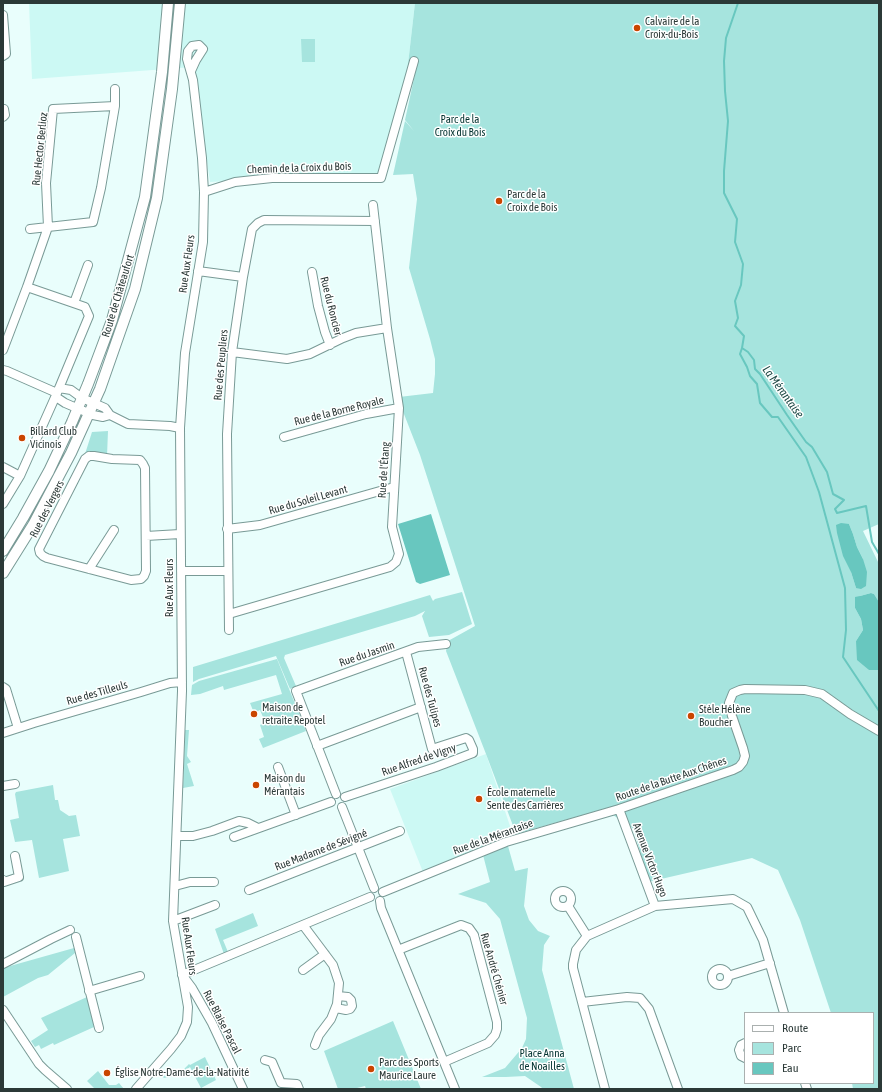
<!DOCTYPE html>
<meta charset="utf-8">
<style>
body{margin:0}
#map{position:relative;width:882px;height:1092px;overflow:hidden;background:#e9fefc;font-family:"Asap Condensed",sans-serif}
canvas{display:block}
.frame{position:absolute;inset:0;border:4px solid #2b3937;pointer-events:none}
.legend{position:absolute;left:744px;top:1012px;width:130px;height:72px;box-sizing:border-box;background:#fff;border:1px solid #aab0af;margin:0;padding:5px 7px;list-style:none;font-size:12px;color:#2b3937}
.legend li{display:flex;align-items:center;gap:8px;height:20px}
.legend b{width:20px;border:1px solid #aab0af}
</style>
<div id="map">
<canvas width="882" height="1092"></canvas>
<div class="frame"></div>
<ul class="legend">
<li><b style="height:5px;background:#fff"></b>Route</li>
<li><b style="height:11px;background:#a6e4de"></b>Parc</li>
<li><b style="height:11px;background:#68c7bf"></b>Eau</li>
</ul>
</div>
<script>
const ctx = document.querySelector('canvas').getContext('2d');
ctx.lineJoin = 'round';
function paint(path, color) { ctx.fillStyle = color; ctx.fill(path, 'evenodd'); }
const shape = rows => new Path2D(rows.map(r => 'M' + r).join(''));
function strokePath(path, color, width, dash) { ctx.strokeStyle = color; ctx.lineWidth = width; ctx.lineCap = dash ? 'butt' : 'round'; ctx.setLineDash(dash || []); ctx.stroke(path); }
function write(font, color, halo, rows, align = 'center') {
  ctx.font = font + ' "Asap Condensed",sans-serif'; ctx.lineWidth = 3; ctx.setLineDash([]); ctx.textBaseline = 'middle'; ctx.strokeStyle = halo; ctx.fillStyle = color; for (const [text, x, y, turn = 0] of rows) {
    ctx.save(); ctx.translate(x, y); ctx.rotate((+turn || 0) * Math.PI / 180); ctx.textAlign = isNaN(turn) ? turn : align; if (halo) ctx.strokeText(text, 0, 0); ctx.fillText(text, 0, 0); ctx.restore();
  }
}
paint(shape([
 [29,3,415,3,407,73,378,173,210,182,193,67,32,79],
 [486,754,513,835,509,828,486,836,489,843,423,872,390,789]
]), '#ccf9f4');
paint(shape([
 [415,3,879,3,879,524,863,531,879,564,879,602,874,594,871,593,860,596,855,608,861,619,863,630,856,641,869,670,879,670,879,1089,853,1089,852,1083,873,1083,873,1013,831,1013,800,920,778,870,752,858,648,882,634,829,604,809,519,833,515,831,486,754,446,651,448,641,475,626,420,455,402,409,399,397,433,393,435,374,435,359,430,339,409,268,417,199,413,174,393,175,405,121,414,131,405,120,415,74,407,73],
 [849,524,853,534,857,547,863,559,856,588,851,572],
 [301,39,315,39,315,62,302,62],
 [108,431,107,456,93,452,85,454,92,432],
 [462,592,472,624,449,635,429,637,422,616,425,611,415,616,285,655,284,658,296,686,290,689,276,656,199,679,193,682,193,667,430,595,433,601,435,599],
 [277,659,306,731,263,748,259,739,264,737,260,725,265,722,260,710,254,713,250,703,282,694,276,675,224,690,223,686,200,694,191,695,192,685,199,681],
 [185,730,189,730,187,756,191,762,187,764,194,786,183,788],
 [53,785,55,800,58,800,60,810,69,816,76,815,80,836,63,839,69,871,39,878,32,840,15,842,10,820,19,818,15,794,16,792],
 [508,846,515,871,528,868,524,906,529,920,538,931,550,936,544,945,542,970,574,1089,543,1089,541,1087,525,1076,506,1077,482,1077,505,1068,522,1048,526,1039,527,1018,500,919,486,903,458,894,490,882,483,855],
 [253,913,258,926,223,940,228,952,224,954,215,929],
 [74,948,75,953,48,975,38,978,3,997,3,968],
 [87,997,94,1027,54,1045,53,1043,41,1049,39,1045,35,1047,31,1041,48,1030,41,1018],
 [393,1021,421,1089,366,1089,365,1086,353,1089,338,1089,324,1051],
 [205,1057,216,1080,201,1088,190,1067,180,1075,164,1078,160,1074,160,1073,165,1076,180,1073,189,1064,190,1065],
 [98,1071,109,1085,116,1085,119,1083,124,1089,95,1089,87,1081]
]), '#a6e4de');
paint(shape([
 [431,514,450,575,420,584,416,582,398,524],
 [841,523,849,524,853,534,857,547,863,559,867,572,866,586,861,589,856,588,851,572,843,556,837,533,836,525],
 [871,593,874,594,879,602,879,670,869,670,857,660,856,641,863,630,861,619,855,608,855,597,860,596]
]), '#68c7bf');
strokePath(shape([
 [738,3,726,38,724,61,725,91,728,121,724,171,724,193,737,219,735,242,743,264,741,285,735,301,738,318,735,326,744,336,742,348,748,352,754,360,755,369,760,374,787,415,806,442,812,447,827,472,833,494,844,500,835,509,837,513,866,506,872,542,879,554],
 [742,348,740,354,747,367,750,376,757,384,760,403,772,417,778,417,806,457,819,492,845,588,846,630,843,657,879,711]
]), '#68c7bf', 2);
const minor = shape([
 [3,15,6,54,3,56],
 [115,106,115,89],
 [3,117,5,115,4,109],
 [204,192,235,182,272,178,381,178,414,61],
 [198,271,243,277],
 [312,272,318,306,325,332,330,345],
 [74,303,88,265],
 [3,350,27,287,48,227,46,183,53,109,115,106,101,188,93,222,30,229],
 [232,352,287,359,310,354,343,338,356,333,387,328],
 [3,370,7,371,57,393],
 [59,388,71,390,82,398,105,408,110,415,128,424,170,426,180,428],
 [56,397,65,403,93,415,103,417,110,415],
 [284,437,366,414,399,408],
 [89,456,94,456,112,459,140,460,143,464,145,468,146,571,144,576,141,579,131,580,47,558,43,556,40,553,39,549,85,459,89,456],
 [3,467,20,476],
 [3,504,20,476,57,393,89,316,85,307,27,287],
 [227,529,260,525,394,487],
 [146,536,180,534],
 [89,569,114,530],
 [181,571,228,571],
 [229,614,390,567,396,562,399,554,392,527,399,408,387,328,373,205],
 [229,630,227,434,232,352,243,277,252,229,258,223,264,220,375,221],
 [3,687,6,689,18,728],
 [3,733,34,723,141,692,170,683,182,682],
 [317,746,421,707],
 [278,767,296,815],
 [3,786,15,784],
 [336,794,296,691,418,647,446,644],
 [345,797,436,767,473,753,473,749,469,740,466,738,432,749,406,652],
 [342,807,374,888],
 [619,809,655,906,733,899,747,907,763,940,784,1013],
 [177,836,193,836,212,831,239,821,248,823,258,828],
 [234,837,331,802],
 [3,880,4,882,19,877,15,856],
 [175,886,190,882,214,882],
 [249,890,400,831],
 '555 899a8 8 0 1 1 16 0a8 8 0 1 1-16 0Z',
 [383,892,506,842,619,809,733,770,739,767,743,762,745,756,743,748,732,716,729,703,733,693,740,690,745,689,805,690,822,694,850,714,879,731],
 [380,901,381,908,455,1089],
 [568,906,587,936],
 [173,921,215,905],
 [303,925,333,965,339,983,337,1004,331,1019,319,1035,315,1045],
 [76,937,99,1028],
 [398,950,461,925,469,928,474,935,497,1022,497,1029,495,1035,488,1043,444,1062],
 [3,964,51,939,70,930],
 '712 977a8 8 0 1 1 16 0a8 8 0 1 1-16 0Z',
 [303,970,325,954],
 [182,975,370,897],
 [183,976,192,988,212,1023,243,1089],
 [728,976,770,963],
 [89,991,140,976],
 [582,1002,627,997,640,998,649,1009,678,1089],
 [336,1008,346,1010,350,1009,352,1006,351,1000,348,997,338,996],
 [3,1010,39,1064,45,1070,67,1089],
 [745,1043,741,1045,739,1050,741,1056,745,1058],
 [265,1060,272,1062,281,1083,297,1084,299,1089],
 [805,1083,807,1089],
 [136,1089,171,1049,181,1036,187,1022,188,1007,173,921,182,691,180,428,185,353,203,242,204,192,202,158,193,80,187,59,188,51,192,46,199,45,203,49,196,60,191,71],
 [605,1089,573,968,573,964,576,950,587,936,655,906]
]);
const major = shape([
 [3,551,23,518,49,471,72,422,88,384,112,320,145,197,162,72,168,3],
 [3,573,33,525,71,453,100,389,135,289,157,198,172,89,180,3]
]);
strokePath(minor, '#799a96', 10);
strokePath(major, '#799a96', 12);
strokePath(minor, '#fff', 8);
strokePath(major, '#fff', 10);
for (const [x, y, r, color] of [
 [637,28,4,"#ca4500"],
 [499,201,4,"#ca4500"],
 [22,438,4,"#ca4500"],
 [254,714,4,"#ca4500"],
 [691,716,4,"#ca4500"],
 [256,785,4,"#ca4500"],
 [479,799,4,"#ca4500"],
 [371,1069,4,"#ca4500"],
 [107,1073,4,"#ca4500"]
]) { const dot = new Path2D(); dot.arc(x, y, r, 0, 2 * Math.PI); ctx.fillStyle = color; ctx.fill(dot); strokePath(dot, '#fff', 1.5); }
write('11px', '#2b3937', '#fff', [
 ["Calvaire de la",645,22],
 ["Croix-du-Bois",645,35],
 ["Parc de la",507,195],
 ["Croix de Bois",507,208],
 ["Billard Club",30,432],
 ["Vicinois",30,445],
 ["Maison de",262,708],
 ["retraite Repotel",262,721],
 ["Stèle Hélène",699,710],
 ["Boucher",699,723],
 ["Maison du",264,779],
 ["Mérantais",264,792],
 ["École maternelle",487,793],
 ["Sente des Carrières",487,806],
 ["Parc des Sports",379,1063],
 ["Maurice Laure",379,1076],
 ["Église Notre-Dame-de-la-Nativité",115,1073]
], 'left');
write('11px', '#033330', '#fff', [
 ["Parc de la",460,120],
 ["Croix du Bois",460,133],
 ["Place Anna",542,1054],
 ["de Noailles",542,1067]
]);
write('11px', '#2b3937', '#fff', [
 ["Rue Hector Berlioz",40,149,-84],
 ["Chemin de la Croix du Bois",299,168,-2],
 ["Rue Aux Fleurs",187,264,-82],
 ["Route de Châteaufort",118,296,-73],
 ["Rue du Roncier",331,306,76],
 ["Rue des Peupliers",221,365,-85],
 ["Rue de la Borne Royale",339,411,-14],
 ["Rue de l'Étang",384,470,-86],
 ["Rue du Soleil Levant",308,500,-16],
 ["Rue des Vergers",47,509,-63],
 ["Rue Aux Fleurs",170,588,-90],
 ["Rue du Jasmin",367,654,-19],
 ["Rue des Tilleuls",97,693,-16],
 ["Rue des Tulipes",430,697,75],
 ["Rue Alfred de Vigny",419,760,-19],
 ["Route de la Butte Aux Chênes",671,779,-19],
 ["Rue de la Mérantaise",493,837,-20],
 ["Rue Madame de Sévigné",321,850,-21],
 ["Avenue Victor Hugo",650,860,69],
 ["Rue Aux Fleurs",189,946,82],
 ["Rue André Chénier",494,969,74],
 ["Rue Blaise Pascal",222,1022,63]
]);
write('italic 12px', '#1c4844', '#fff', [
 ["La Mérantaise",783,392,54]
]);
</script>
